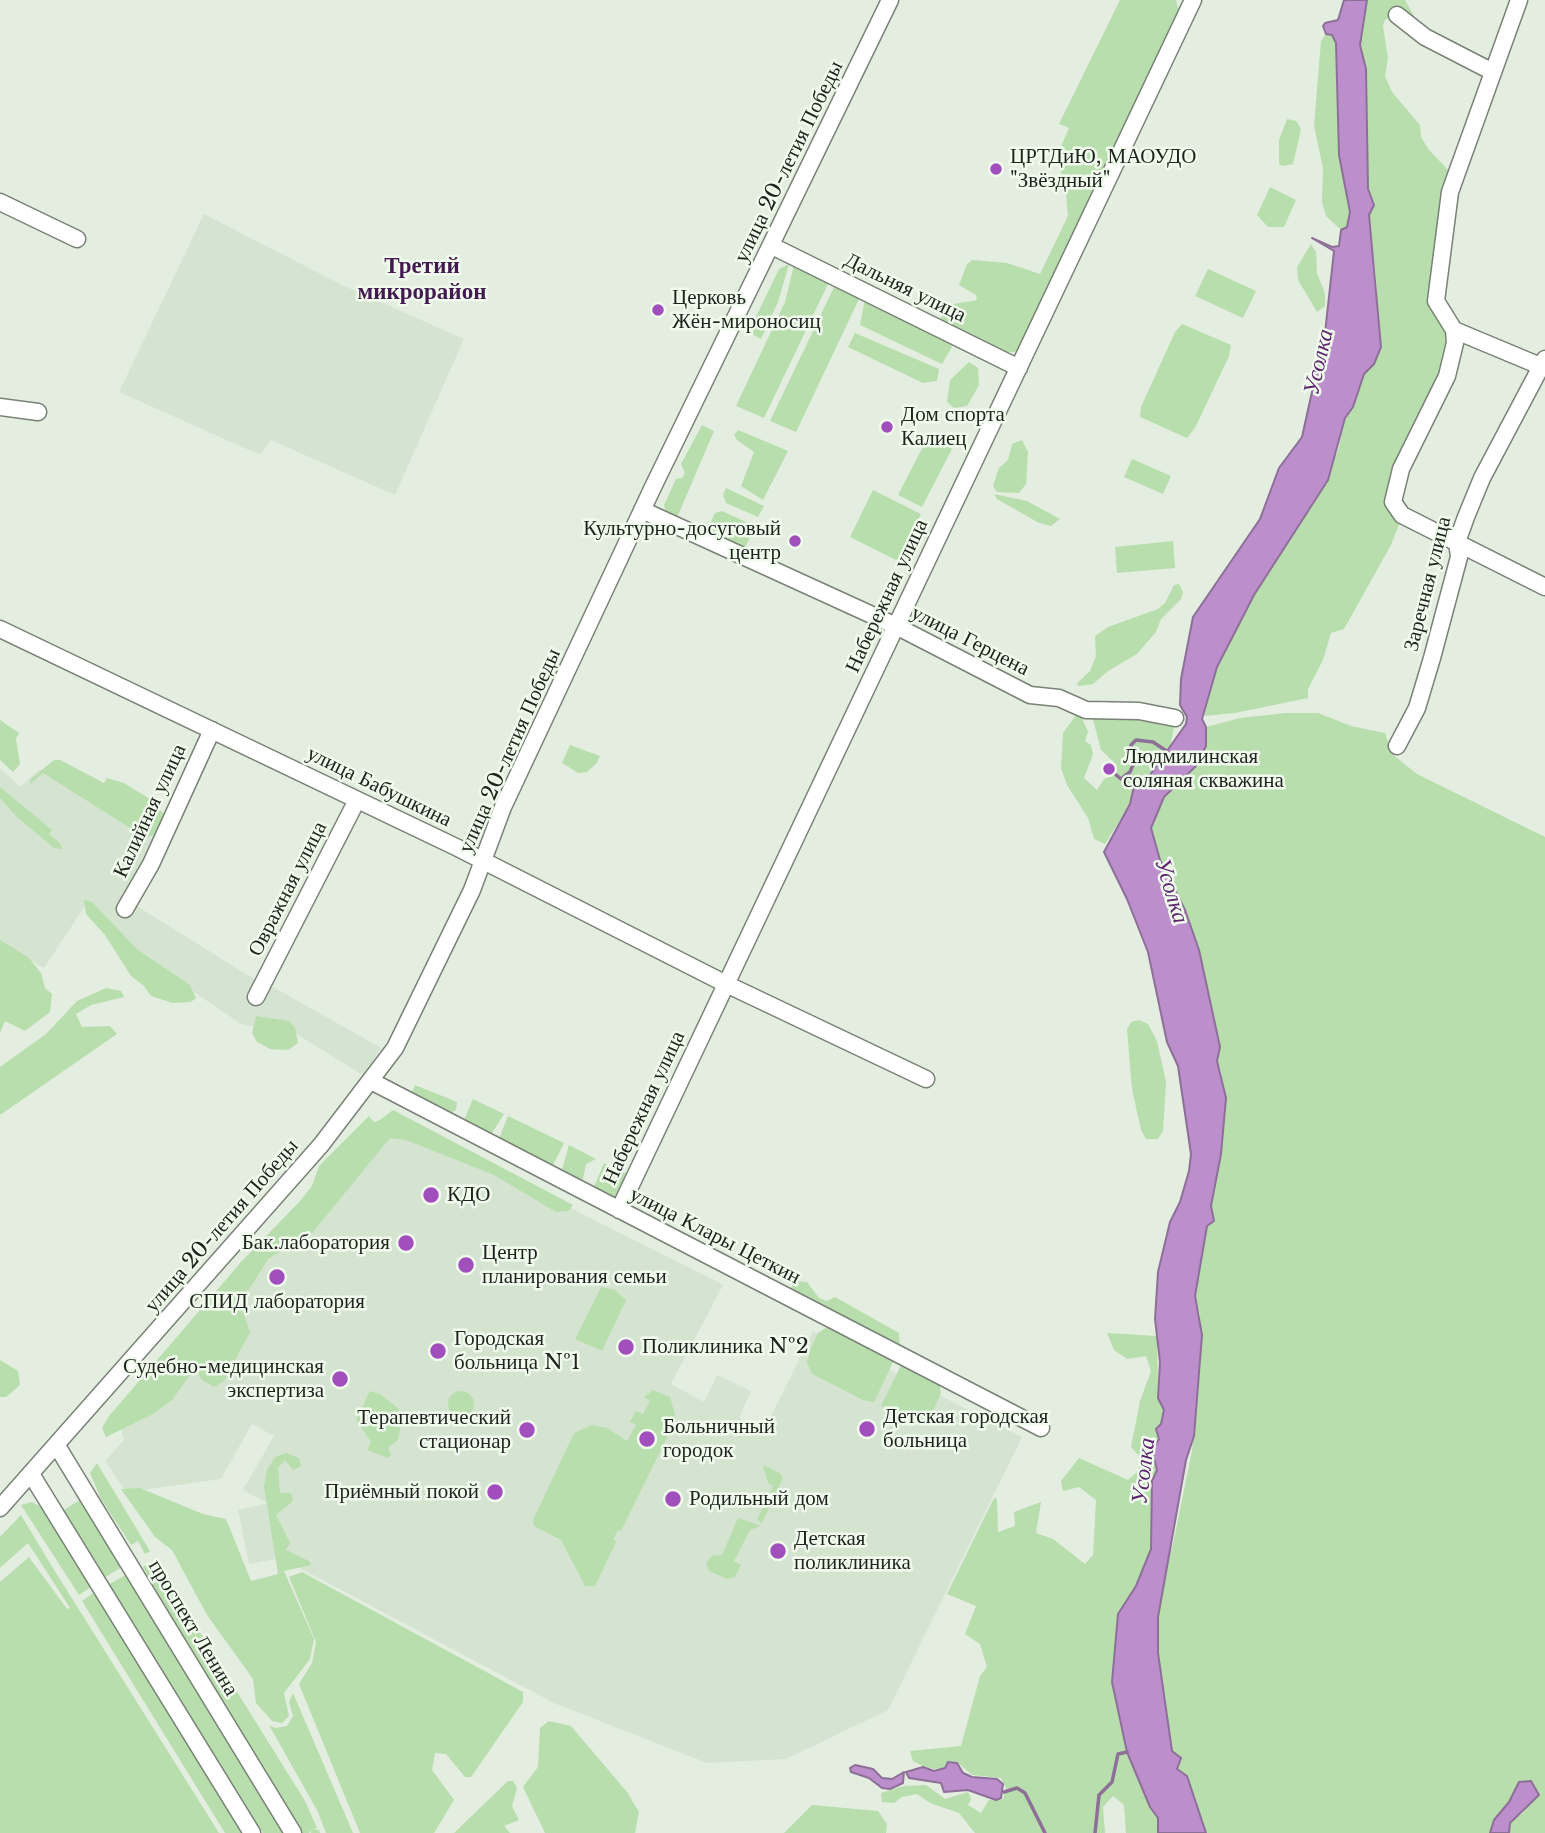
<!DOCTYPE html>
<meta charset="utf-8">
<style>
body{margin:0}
canvas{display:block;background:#e3ede0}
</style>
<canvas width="1545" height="1833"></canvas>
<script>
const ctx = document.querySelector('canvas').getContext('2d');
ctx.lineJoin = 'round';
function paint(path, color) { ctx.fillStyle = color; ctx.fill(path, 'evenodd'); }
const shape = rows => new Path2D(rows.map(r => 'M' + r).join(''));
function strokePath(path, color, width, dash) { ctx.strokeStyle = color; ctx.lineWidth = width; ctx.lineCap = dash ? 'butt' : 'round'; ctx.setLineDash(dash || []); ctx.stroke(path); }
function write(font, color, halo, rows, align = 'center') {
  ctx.font = font + ' "Libre Baskerville",serif'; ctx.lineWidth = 5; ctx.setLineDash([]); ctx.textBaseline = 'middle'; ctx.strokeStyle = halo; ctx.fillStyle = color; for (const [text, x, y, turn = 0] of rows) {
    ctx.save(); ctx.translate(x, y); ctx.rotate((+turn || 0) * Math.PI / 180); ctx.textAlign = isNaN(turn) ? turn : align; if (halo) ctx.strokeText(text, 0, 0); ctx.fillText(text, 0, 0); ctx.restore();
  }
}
paint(shape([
 [204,214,342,285,464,339,395,495,271,440,260,455,119,392],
 [0,768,20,787,40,769,164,846,135,905,259,982,273,987,381,1048,363,1075,298,1035,241,1024,126,946,85,906,44,968,0,945],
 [389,1116,723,1285,671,1384,704,1402,717,1375,751,1391,739,1418,763,1432,813,1331,1022,1437,888,1710,786,1759,707,1763,554,1703,281,1558,249,1564,238,1510,268,1503,243,1490,274,1436,252,1424,221,1479,126,1492,105,1461,124,1440,121,1429]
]), '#d5e4d1');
paint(shape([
 [1120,0,1176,0,1179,12,1018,352,1005,352,944,325,941,319,943,312,948,305,977,300,976,295,959,285,967,264,972,260,1007,263,1040,274,1068,216,1065,183,1061,181,1062,144,1069,128,1059,124],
 [1367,0,1405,0,1422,31,1397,13,1385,20,1383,26,1388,58,1385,76,1392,92,1420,125,1421,137,1429,150,1453,175,1434,298,1453,343,1399,466,1400,522,1391,545,1344,629,1331,633,1323,660,1308,689,1308,698,1235,713,1204,716,1217,667,1254,595,1314,501,1338,451,1345,418,1353,407,1364,374,1374,364,1377,287,1369,215,1373,205,1368,189,1366,69,1360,45],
 [1326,34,1331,34,1336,43,1339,155,1350,212,1347,228,1341,230,1326,216,1322,202,1323,168,1314,126,1321,41],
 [1287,119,1296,121,1301,129,1293,164,1282,166,1279,164,1279,140],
 [1270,187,1296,200,1284,227,1268,227,1257,215],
 [1311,244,1316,252,1317,273,1325,294,1325,306,1317,312,1298,280,1297,267],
 [789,264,778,302,761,339,752,334,754,321,779,269],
 [794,265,829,282,764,418,736,406,785,302],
 [1208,269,1256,291,1243,318,1195,296],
 [835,285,860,297,796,432,770,421],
 [865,299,946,339,952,347,942,364,860,325],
 [1182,324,1231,345,1229,356,1195,428,1187,438,1140,417,1141,407,1175,332],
 [855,333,939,369,937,381,923,383,848,347],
 [969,362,978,368,979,385,967,406,954,408,947,402,950,380],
 [702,425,714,431,676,520,667,516,664,505,676,479,682,478,685,473,681,464],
 [738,430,788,451,763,500,741,486,754,452,737,440,734,435],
 [928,437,952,449,922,507,898,495],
 [1022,440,1028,452,1026,484,1019,493,997,492,993,486,999,468,1008,460,1012,444],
 [1132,459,1171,476,1163,494,1124,477],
 [726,488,764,506,758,517,726,503,723,495],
 [873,490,921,514,898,561,850,537],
 [994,494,1027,501,1060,519,1051,526,1039,523,997,499],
 [722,511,755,526,744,550,706,532,715,513],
 [1173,541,1175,568,1117,573,1115,547],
 [1179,584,1183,592,1181,599,1161,619,1156,632,1137,654,1108,671,1093,684,1078,686,1077,683,1090,671,1096,656,1095,636,1108,627,1158,609,1165,603,1174,585],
 [1079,711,1088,732,1085,741,1091,745,1093,754,1084,778,1097,790,1104,779,1113,775,1114,766,1117,765,1101,750,1091,712,1175,722,1170,747,1150,775,1132,788,1130,804,1105,844,1094,839,1088,818,1067,785,1061,768,1063,733],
 [1286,713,1318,713,1351,726,1385,733,1392,754,1417,774,1545,837,1545,1833,1509,1833,1510,1823,1524,1812,1519,1783,1509,1802,1494,1820,1490,1833,1206,1833,1187,1777,1177,1769,1172,1751,1158,1653,1158,1617,1163,1577,1173,1544,1192,1451,1201,1360,1200,1315,1195,1296,1207,1226,1214,1221,1211,1206,1221,1154,1226,1098,1219,1079,1222,1075,1217,1061,1220,1047,1199,950,1185,910,1160,860,1151,828,1164,797,1196,766,1206,746,1206,727,1240,718],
 [0,720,19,733,16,739,20,764,13,772,0,760],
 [570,745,600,756,596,764,587,772,578,773,562,763],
 [54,760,60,760,104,783,107,778,124,783,153,801,165,816,153,836,138,838,135,831,43,773,30,784,31,779],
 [0,787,52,830,49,834,60,843,62,849,54,848,16,816,0,798],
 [84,900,92,902,138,950,190,985,196,998,191,1002,173,1003,151,996,144,986,131,976,105,935,86,914],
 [0,940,28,957,41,973,45,988,52,994,50,1012,25,1031,5,1021,0,1033],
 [106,988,121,991,124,997,91,1005,76,1014,82,1027,110,1026,117,1034,0,1115,0,1067,46,1034,77,1001],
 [256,1016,289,1021,295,1028,298,1043,288,1050,270,1049,257,1042,252,1033],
 [1139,1020,1148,1024,1157,1041,1166,1082,1163,1131,1158,1139,1146,1139,1141,1130,1132,1089,1127,1030,1131,1022],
 [415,1085,457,1102,456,1110,450,1113,411,1095],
 [473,1099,504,1114,492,1133,465,1123,464,1120],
 [393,1110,573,1205,568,1211,556,1212,494,1175,406,1140,390,1138,312,1233,268,1259,240,1304,250,1332,224,1381,214,1387,202,1380,195,1368,172,1400,151,1415,106,1437,102,1428,109,1416,241,1262,300,1201,312,1186,319,1166,369,1116,374,1122,380,1120],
 [508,1116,564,1143,553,1165,499,1139],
 [569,1145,596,1159,586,1164,582,1183,561,1173],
 [604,1163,629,1175,619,1197,615,1199,593,1189],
 [796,1281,807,1282,819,1298,827,1301,835,1297,899,1333,900,1348,789,1291],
 [601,1287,615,1290,626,1300,602,1351,575,1339],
 [827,1327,894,1360,874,1402,863,1400,812,1374,807,1362,810,1350,818,1333],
 [1107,1333,1157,1336,1158,1398,1164,1410,1160,1439,1152,1450,1157,1470,1152,1481,1151,1549,1136,1586,1118,1614,1112,1682,1150,1807,1158,1818,1158,1833,1126,1833,1124,1805,1113,1796,1103,1807,1105,1833,975,1833,959,1813,930,1803,917,1794,902,1797,894,1803,882,1802,881,1793,904,1786,926,1785,945,1799,968,1792,971,1799,968,1805,981,1813,989,1800,1003,1799,1006,1788,1001,1778,972,1775,957,1762,948,1761,944,1768,934,1769,923,1766,913,1761,910,1751,961,1746,980,1676,987,1667,980,1644,965,1634,976,1606,947,1594,994,1498,997,1499,998,1532,1015,1526,1014,1512,1041,1502,1036,1533,1053,1539,1085,1564,1093,1555,1096,1500,1079,1487,1063,1491,1061,1481,1079,1458,1128,1480,1138,1471,1141,1458,1131,1447,1140,1401,1151,1371,1146,1356,1127,1359,1114,1350],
 [0,1360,18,1371,20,1385,6,1397,0,1397],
 [902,1363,939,1381,941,1393,931,1415,923,1421,909,1420,881,1406],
 [653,1390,670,1397,676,1419,621,1531,618,1530,613,1539,616,1542,595,1586,585,1586,561,1540,534,1526,533,1520,574,1433,592,1425,607,1428,627,1441,636,1425,630,1422,636,1411,643,1414,650,1401,644,1397],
 '448 1404a13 13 0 1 1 26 0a13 13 0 1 1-26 0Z',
 [370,1391,380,1394,399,1409,400,1430,398,1440,388,1448,391,1455,388,1458,367,1450,371,1442,356,1420],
 [286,1453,299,1458,301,1466,293,1470,285,1460,278,1468,280,1493,291,1493,293,1501,276,1515,290,1543,286,1550,309,1561,311,1565,284,1571,314,1639,310,1659,284,1693,289,1716,282,1723,272,1721,256,1703,253,1679,207,1615,172,1550,155,1537,121,1489,140,1488,203,1514,226,1519,251,1581,278,1574,264,1486,267,1470,275,1457],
 [97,1463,150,1551,145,1554,138,1541,131,1545,101,1499,90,1473],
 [763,1465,780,1473,783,1478,762,1523,757,1520,773,1486,768,1483],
 [80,1500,122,1567,104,1578,62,1511],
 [32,1502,48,1511,94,1585,79,1595,21,1505],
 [21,1515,51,1565,219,1833,0,1833,0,1582,29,1557,67,1609,70,1608,28,1543,0,1568,0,1537],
 [738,1518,761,1526,750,1530,734,1561,741,1565,735,1577,727,1579,709,1571,706,1563,712,1556,722,1555],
 [155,1560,305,1801,317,1828,313,1829,319,1830,320,1833,311,1833,311,1830,309,1833,299,1833,160,1600,143,1567],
 [302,1572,523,1692,523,1702,471,1777,465,1777,446,1754,435,1753,432,1770,454,1800,434,1833,360,1833,299,1684,312,1663,316,1642,289,1577],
 [127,1574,285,1833,263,1833,108,1585],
 [96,1591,245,1833,225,1833,82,1601],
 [293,1693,353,1833,326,1833,318,1812,269,1725,275,1728,287,1726,293,1716,289,1702],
 [549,1721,571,1726,627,1792,639,1812,635,1833,545,1833,523,1787,538,1767,540,1728],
 [508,1781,513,1781,517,1788,512,1806,519,1820,504,1826,510,1833,454,1833],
 [812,1805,878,1811,887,1824,886,1833,784,1833]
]), '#b8dead');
const water = shape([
 [1344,0,1367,0,1360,45,1366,69,1368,189,1374,205,1369,215,1381,347,1374,364,1364,374,1353,407,1345,418,1328,480,1254,595,1217,667,1202,719,1206,727,1206,746,1196,766,1164,797,1151,828,1160,860,1185,910,1199,950,1220,1047,1217,1061,1226,1098,1221,1154,1211,1206,1214,1221,1207,1226,1195,1296,1202,1335,1194,1436,1186,1460,1158,1617,1158,1653,1172,1751,1181,1758,1177,1769,1187,1776,1206,1833,1158,1833,1158,1818,1150,1807,1127,1752,1112,1682,1118,1614,1136,1586,1151,1549,1152,1481,1157,1470,1152,1450,1159,1439,1156,1429,1161,1424,1164,1410,1158,1398,1160,1362,1155,1319,1158,1272,1170,1222,1180,1202,1189,1171,1191,1154,1178,1066,1167,1042,1148,952,1127,899,1104,852,1130,804,1135,782,1150,775,1186,724,1187,717,1180,705,1181,679,1193,617,1260,519,1279,468,1302,437,1325,333,1334,251,1312,238,1332,247,1339,246,1341,230,1347,227,1350,212,1339,155,1336,43,1332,35,1326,34,1323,26,1325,23,1338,20,1344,0],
 [948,1762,957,1763,963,1773,972,1777,997,1779,1003,1784,1001,1798,996,1800,968,1790,944,1792,941,1783,909,1778,906,1772,923,1767,934,1771,945,1768,948,1762],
 [855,1765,873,1769,882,1778,892,1779,904,1772,903,1783,890,1789,882,1788,869,1778,851,1772,850,1768,855,1765],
 [1531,1781,1539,1795,1510,1823,1509,1833,1490,1833,1494,1820,1509,1802,1519,1782,1531,1781]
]);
paint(water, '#bc8fcc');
strokePath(water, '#8d6f98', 2);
strokePath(shape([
 [1109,769,1121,779,1130,772,1135,760,1131,745,1136,740,1153,742,1168,752],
 [1004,1792,1017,1788,1025,1793,1045,1833],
 [1095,1833,1099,1795,1112,1782,1118,1754,1127,1752]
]), '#8d6f98', 3.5);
const minor = shape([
 [1519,0,1450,192,1436,301,1454,330,1545,368],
 [1397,15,1425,37,1491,71],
 [0,202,77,239],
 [772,246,1019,368],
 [1454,330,1455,343,1447,376,1401,469,1393,502,1402,515,1545,587],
 [0,407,38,412],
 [642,510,896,626,1030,695,1059,698,1086,710,1139,711,1175,718],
 [0,629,458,848,726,984,926,1079],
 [1397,746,1417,708,1432,658,1459,557,1457,542,1466,517,1482,478,1545,359],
 [125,909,151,864,212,730],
 [256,997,357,800],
 [371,1081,1041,1428],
 [619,1210,1193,0],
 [57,1446,293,1833],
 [31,1474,252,1833],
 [0,1508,321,1145,395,1048,472,890,503,807,653,487,890,0]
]);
strokePath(minor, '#798276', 19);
strokePath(minor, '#fff', 16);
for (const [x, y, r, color] of [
 [996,169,7,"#a24fbe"],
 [658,310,7,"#a24fbe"],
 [887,427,7,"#a24fbe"],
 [795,541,7,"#a24fbe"],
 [1109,769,7,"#a24fbe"],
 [431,1195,9,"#a24fbe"],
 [406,1243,9,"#a24fbe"],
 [466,1265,9,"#a24fbe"],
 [277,1277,9,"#a24fbe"],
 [626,1347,9,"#a24fbe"],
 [438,1351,9,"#a24fbe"],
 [340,1379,9,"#a24fbe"],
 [867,1429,9,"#a24fbe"],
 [527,1430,9,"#a24fbe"],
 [647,1439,9,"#a24fbe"],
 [495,1492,9,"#a24fbe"],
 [673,1499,9,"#a24fbe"],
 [778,1551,9,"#a24fbe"]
]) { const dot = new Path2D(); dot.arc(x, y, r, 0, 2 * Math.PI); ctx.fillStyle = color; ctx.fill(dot); strokePath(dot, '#f0fbed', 2.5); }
write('21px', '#1f231e', '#f0fbed', [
 ["ЦРТДиЮ, МАОУДО",1010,157],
 ["\"Звёздный\"",1010,181],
 ["Церковь",672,298],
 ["Жён-мироносиц",672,322],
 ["Дом спорта",901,415],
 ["Калиец",901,439],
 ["Культурно-досуговый",781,529,"right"],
 ["центр",781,553,"right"],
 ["Людмилинская",1123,757],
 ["соляная скважина",1123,781],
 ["КДО",447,1195],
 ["Бак.лаборатория",390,1243,"right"],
 ["Центр",482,1253],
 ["планирования семьи",482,1277],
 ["СПИД лаборатория",277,1302,"center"],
 ["Городская",454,1339],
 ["больница №1",454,1363],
 ["Поликлиника №2",642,1347],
 ["Судебно-медицинская",324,1367,"right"],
 ["экспертиза",324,1391,"right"],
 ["Детская городская",883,1417],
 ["больница",883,1441],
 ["Терапевтический",511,1418,"right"],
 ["стационар",511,1442,"right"],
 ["Больничный",663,1427],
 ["городок",663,1451],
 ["Приёмный покой",479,1492,"right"],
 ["Родильный дом",689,1499],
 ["Детская",794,1539],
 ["поликлиника",794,1563]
], 'left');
write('21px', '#1f231e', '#f0fbed', [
 ["улица 20-летия Победы",789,162,-64],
 ["Дальняя улица",905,288,26],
 ["Заречная улица",1428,584,-76],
 ["Набережная улица",887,596,-65],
 ["улица Герцена",970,641,27],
 ["улица 20-летия Победы",510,751,-66],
 ["улица Бабушкина",379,787,26],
 ["Калийная улица",150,811,-65],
 ["Овражная улица",288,889,-63],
 ["Набережная улица",644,1108,-65],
 ["улица 20-летия Победы",222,1226,-49],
 ["улица Клары Цеткин",715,1236,27],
 ["проспект Ленина",193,1628,59]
]);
write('bold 23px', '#421a4f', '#f0fbed', [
 ["Третий",422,267],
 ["микрорайон",422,293]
]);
write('italic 23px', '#5c256e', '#f0fbed', [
 ["Усолка",1319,362,-77],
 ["Усолка",1171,891,73],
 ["Усолка",1144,1471,-83]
]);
</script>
